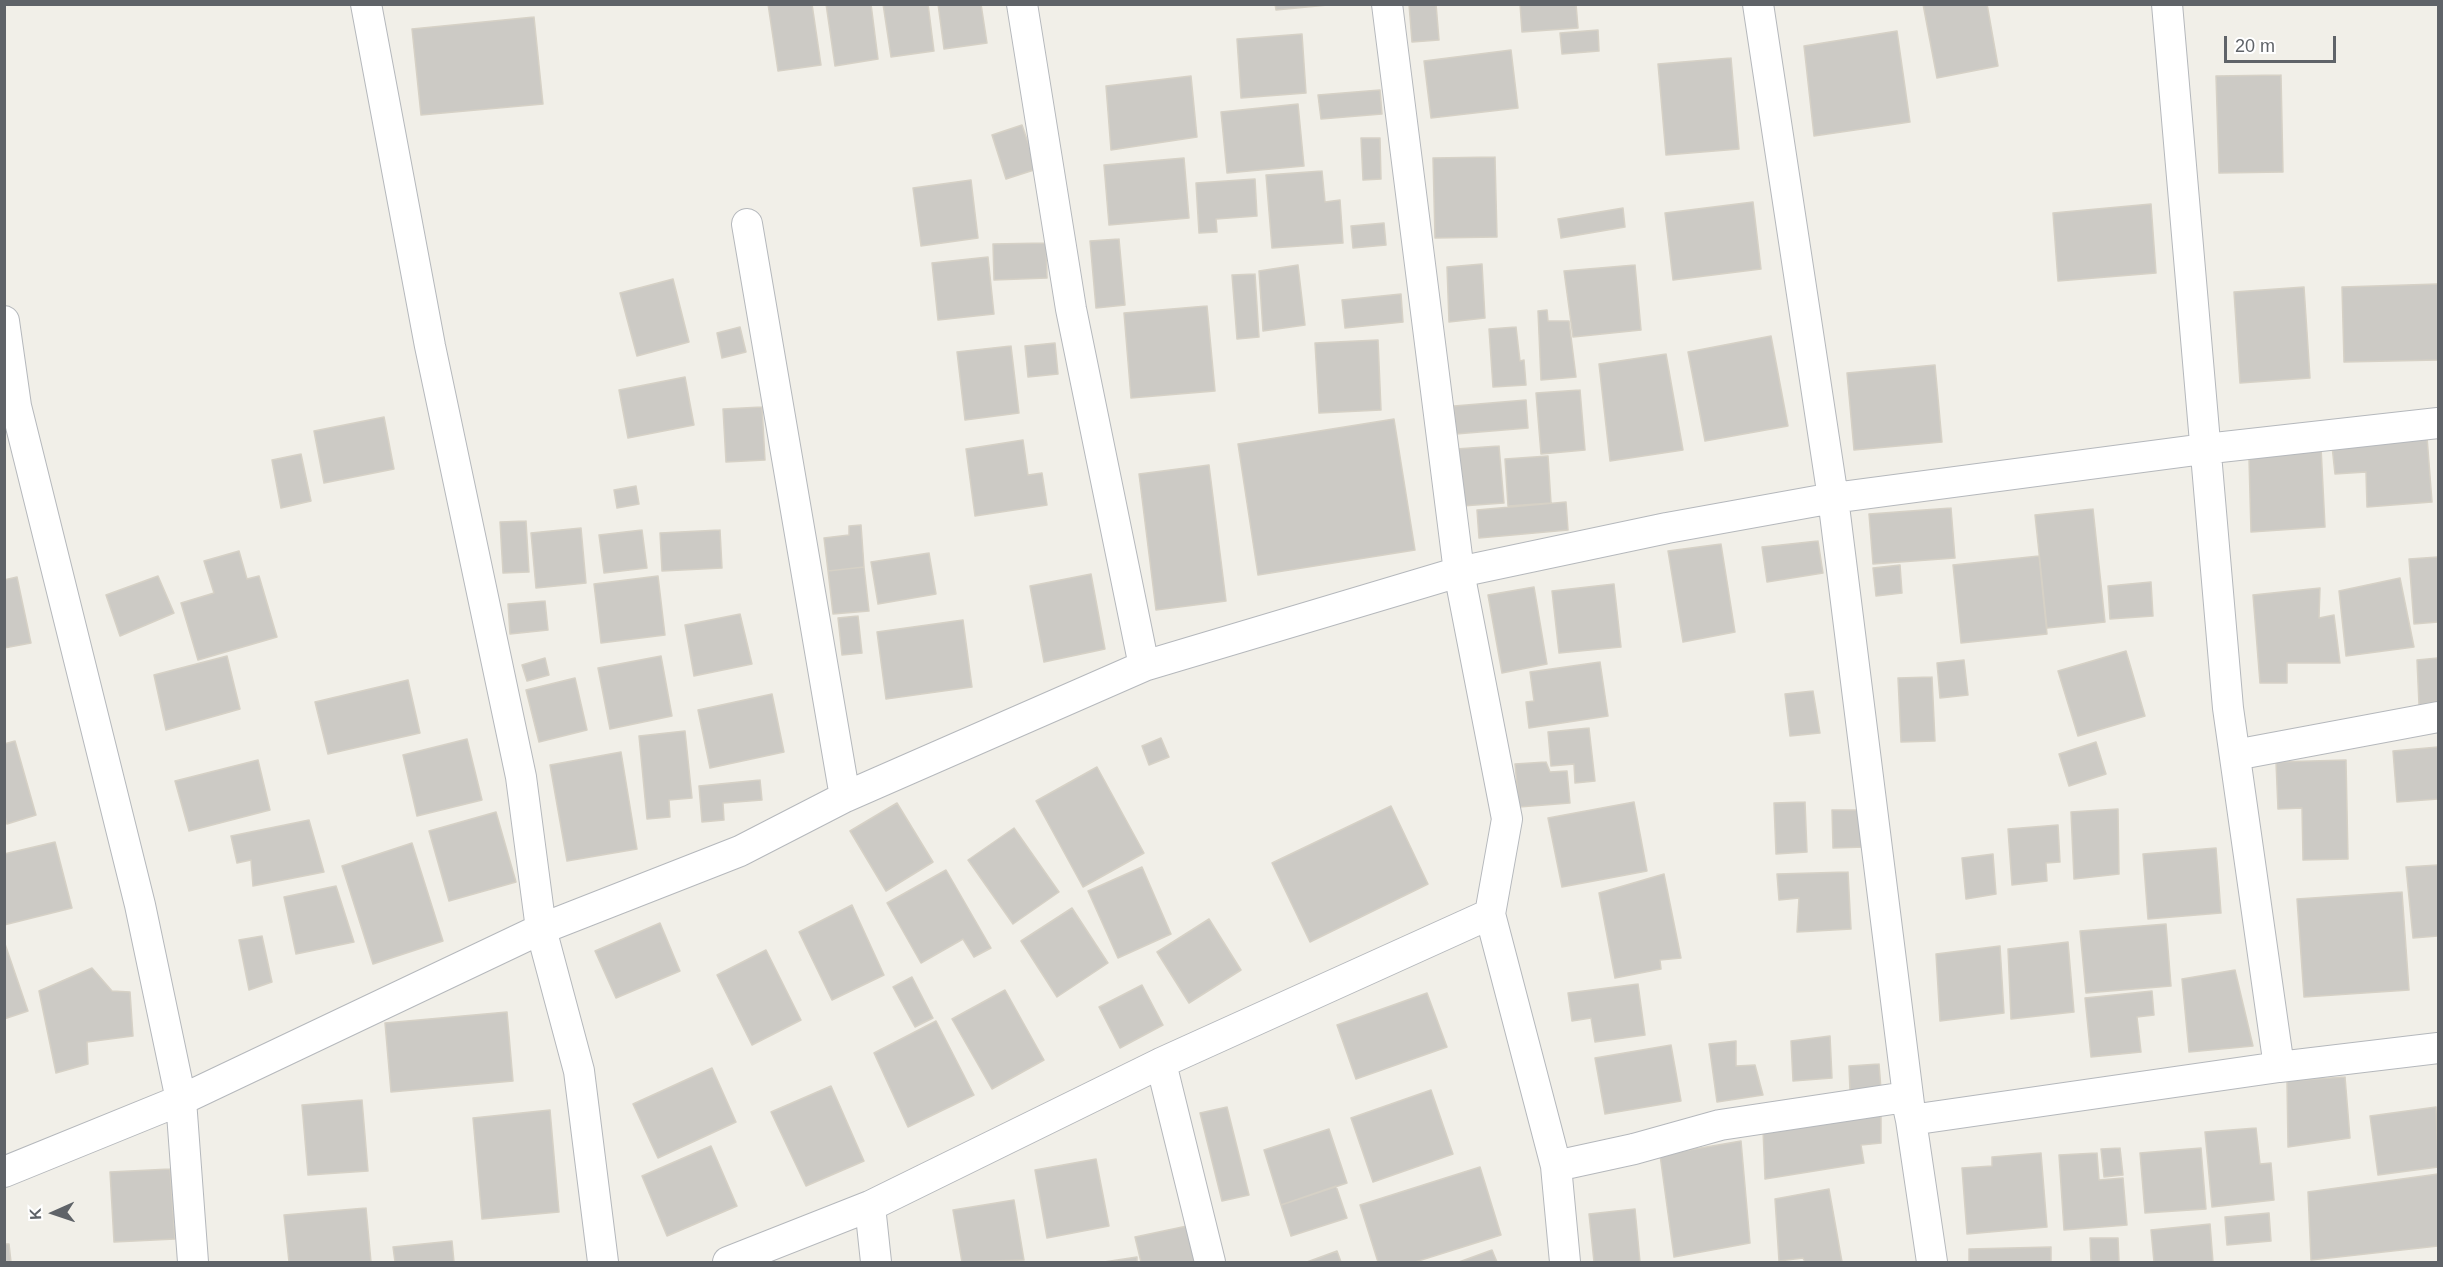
<!DOCTYPE html>
<style>
body{margin:0}
#map{position:relative;width:2443px;height:1267px;overflow:hidden;background:#f1efe8;font-family:Helvetica,sans-serif}
canvas{display:block}
.frame{position:absolute;inset:0;border:6px solid #5f6368;pointer-events:none}
.north{position:absolute;left:24px;top:1183px;width:60px;height:60px;-webkit-text-stroke:4px #fff;paint-order:stroke;rotate:267deg;font-size:16px;font-weight:700;line-height:24px;text-align:center;color:#5f6368}
.north::after{content:'';display:block;margin:auto;width:21px;height:27px;background:#5f6368;clip-path:polygon(50% 0,100% 100%,50% 72%,0 100%)}
.scale{position:absolute;left:2224px;top:36px;width:112px;height:27px;box-sizing:border-box;border:3px solid #5f6368;border-top:0;padding-left:8px;font-size:18px;line-height:21px;white-space:nowrap;color:#5f6368;-webkit-text-stroke:4px #fff;paint-order:stroke}
</style>
<div id="map">
<canvas width="2443" height="1267"></canvas>
<div class="frame"></div>
<div class="north">K</div>
<div class="scale">20 m</div>
</div>
<script>
const ctx = document.querySelector('canvas').getContext('2d');
ctx.lineJoin = 'round';
function paint(path, color) { ctx.fillStyle = color; ctx.fill(path, 'evenodd'); }
const shape = rows => new Path2D(rows.map(r => 'M' + r).join(''));
function strokePath(path, color, width, dash) { ctx.strokeStyle = color; ctx.lineWidth = width; ctx.lineCap = dash ? 'butt' : 'round'; ctx.setLineDash(dash || []); ctx.stroke(path); }
const building = shape([
 [768,4,812,4,821,65,778,71,768,4],
 [826,4,871,4,878,59,835,66,826,4],
 [883,4,928,4,934,51,891,57,883,4],
 [938,4,981,4,987,43,944,49,938,4],
 [1275,4,1338,4,1276,10,1275,4],
 [1409,4,1436,4,1439,40,1412,42,1409,4],
 [1520,4,1576,4,1578,28,1522,32,1520,4],
 [1923,4,1987,4,1998,66,1937,78,1923,4],
 [534,17,543,104,421,115,412,29,534,17],
 [1598,30,1599,51,1562,54,1560,33,1598,30],
 [1897,31,1910,122,1814,136,1804,46,1897,31],
 [1302,34,1306,93,1241,98,1237,39,1302,34],
 [1511,50,1518,108,1431,118,1424,61,1511,50],
 [1731,58,1739,149,1666,155,1658,64,1731,58],
 [2281,75,2283,172,2219,173,2216,76,2281,75],
 [1191,76,1197,137,1111,150,1106,86,1191,76],
 [1380,90,1382,114,1321,119,1318,95,1380,90],
 [1298,104,1304,166,1227,173,1221,112,1298,104],
 [1022,125,1037,169,1006,179,992,135,1022,125],
 [1361,138,1380,138,1381,179,1363,180,1361,138],
 [1495,157,1497,237,1435,238,1433,158,1495,157],
 [1184,158,1189,218,1109,225,1104,165,1184,158],
 [1322,171,1325,202,1340,200,1343,243,1272,248,1266,175,1322,171],
 [1255,179,1257,216,1216,219,1217,232,1199,233,1196,183,1255,179],
 [971,180,978,238,921,246,913,188,971,180],
 [1753,202,1761,269,1673,280,1665,213,1753,202],
 [2151,204,2156,273,2058,281,2053,213,2151,204],
 [1623,208,1625,227,1561,238,1558,219,1623,208],
 [1384,223,1386,245,1353,248,1351,226,1384,223],
 [1119,239,1125,305,1096,308,1090,241,1119,239],
 [1046,243,1047,278,994,280,993,244,1046,243],
 [988,257,994,314,938,320,932,263,988,257],
 [1482,264,1485,318,1449,322,1447,267,1482,264],
 [1298,265,1305,325,1263,331,1259,271,1298,265],
 [1635,265,1641,330,1573,337,1564,271,1635,265],
 [1255,274,1259,337,1237,339,1232,275,1255,274],
 [673,279,689,342,637,356,620,293,673,279],
 [2438,284,2438,360,2344,362,2342,287,2438,284],
 [2304,287,2310,378,2240,383,2234,292,2304,287],
 [1401,294,1403,322,1345,328,1342,300,1401,294],
 [1207,306,1215,391,1131,398,1124,313,1207,306],
 [1547,310,1548,321,1569,321,1576,377,1541,380,1538,311,1547,310],
 [740,327,746,352,722,358,717,333,740,327],
 [1516,327,1520,361,1524,360,1526,385,1493,387,1489,329,1516,327],
 [1771,336,1788,426,1705,441,1688,352,1771,336],
 [1378,340,1381,410,1319,413,1315,343,1378,340],
 [1055,343,1058,374,1028,377,1025,346,1055,343],
 [1011,346,1019,413,965,420,957,352,1011,346],
 [1666,354,1683,450,1610,461,1599,364,1666,354],
 [1935,365,1942,442,1854,450,1847,373,1935,365],
 [685,377,694,425,628,438,619,390,685,377],
 [1580,390,1585,450,1541,454,1536,393,1580,390],
 [1526,400,1528,428,1456,434,1454,406,1526,400],
 [762,407,765,460,726,462,723,409,762,407],
 [384,417,394,469,324,483,314,431,384,417],
 [1394,419,1415,550,1258,575,1238,444,1394,419],
 [2427,437,2432,502,2367,507,2366,472,2335,474,2332,446,2427,437],
 [1023,440,1028,475,1042,473,1047,505,975,516,966,449,1023,440],
 [1499,446,1504,503,1462,506,1456,449,1499,446],
 [2321,447,2325,527,2251,532,2249,459,2321,447],
 [301,454,311,501,281,508,272,460,301,454],
 [1548,456,1551,503,1508,506,1505,459,1548,456],
 [1209,465,1226,601,1156,610,1139,474,1209,465],
 [636,486,639,504,617,508,614,490,636,486],
 [1566,502,1568,530,1479,538,1477,510,1566,502],
 [1951,508,1955,558,1873,564,1869,514,1951,508],
 [2093,509,2105,622,2047,628,2035,515,2093,509],
 [526,521,529,572,503,573,500,522,526,521],
 [861,525,864,567,828,571,824,538,849,535,849,526,861,525],
 [581,528,586,583,536,588,531,533,581,528],
 [642,530,647,568,604,573,599,535,642,530],
 [720,530,722,568,662,571,660,533,720,530],
 [1818,541,1823,573,1767,582,1762,547,1818,541],
 [1721,544,1735,632,1683,642,1668,551,1721,544],
 [239,551,247,579,259,576,277,637,198,660,181,603,214,593,204,561,239,551],
 [929,553,936,594,878,604,871,562,929,553],
 [2039,556,2047,634,1961,643,1953,565,2039,556],
 [2438,557,2438,622,2414,624,2409,559,2438,557],
 [1900,565,1902,593,1876,596,1873,568,1900,565],
 [864,567,869,611,833,614,828,571,864,567],
 [1091,574,1105,649,1044,662,1030,586,1091,574],
 [158,576,174,613,120,636,106,595,158,576],
 [658,576,665,635,601,643,594,584,658,576],
 [17,577,31,643,4,648,4,580,17,577],
 [2400,578,2414,647,2346,656,2339,591,2400,578],
 [2151,582,2153,616,2110,619,2108,586,2151,582],
 [1614,584,1621,647,1559,653,1552,591,1614,584],
 [1534,587,1547,664,1502,673,1488,595,1534,587],
 [2320,588,2319,618,2334,615,2340,663,2287,663,2287,683,2260,683,2253,595,2320,588],
 [545,601,548,630,510,634,508,604,545,601],
 [740,614,752,664,694,676,685,625,740,614],
 [858,616,862,653,842,655,838,618,858,616],
 [963,620,972,687,886,699,877,632,963,620],
 [2126,651,2145,716,2078,736,2058,671,2126,651],
 [227,656,240,709,166,730,154,675,227,656],
 [661,656,672,716,610,729,598,668,661,656],
 [545,658,549,675,527,681,522,665,545,658],
 [2438,658,2438,701,2419,705,2417,660,2438,658],
 [1964,660,1968,695,1940,698,1937,663,1964,660],
 [1600,662,1608,716,1529,728,1526,702,1534,701,1530,672,1600,662],
 [1932,677,1935,741,1901,742,1898,678,1932,677],
 [575,678,587,730,539,742,526,690,575,678],
 [408,680,420,733,328,754,315,702,408,680],
 [1813,691,1820,733,1790,736,1785,694,1813,691],
 [772,694,784,752,710,768,698,710,772,694],
 [1589,728,1595,781,1575,783,1574,764,1551,766,1548,732,1589,728],
 [685,731,692,798,669,800,670,817,647,819,639,736,685,731],
 [1161,738,1169,757,1149,765,1142,746,1161,738],
 [467,739,482,800,417,816,403,755,467,739],
 [15,741,36,815,7,824,4,813,4,744,15,741],
 [2096,742,2106,774,2069,786,2059,754,2096,742],
 [2438,747,2438,799,2397,802,2393,751,2438,747],
 [621,752,637,849,567,861,550,765,621,752],
 [258,760,270,810,189,831,175,781,258,760],
 [2346,760,2348,859,2303,860,2302,808,2278,809,2276,762,2346,760],
 [1546,762,1550,772,1567,771,1570,803,1519,807,1515,764,1546,762],
 [1097,767,1144,853,1083,887,1036,801,1097,767],
 [760,780,762,800,723,803,724,820,702,822,699,786,760,780],
 [1634,802,1647,871,1562,887,1548,818,1634,802],
 [1805,802,1807,852,1776,854,1774,803,1805,802],
 [897,803,933,862,886,891,850,831,897,803],
 [1391,806,1428,884,1310,942,1272,863,1391,806],
 [2118,809,2119,874,2074,879,2071,812,2118,809],
 [1832,810,1864,810,1865,847,1833,848,1832,810],
 [496,812,516,882,449,901,429,831,496,812],
 [309,820,324,872,253,886,251,860,237,863,231,836,309,820],
 [2058,825,2060,862,2046,863,2047,881,2012,885,2008,829,2058,825],
 [1014,828,1059,892,1013,924,968,860,1014,828],
 [55,842,72,908,4,925,4,854,55,842],
 [412,843,443,941,373,964,342,866,412,843],
 [2216,848,2221,913,2148,919,2143,854,2216,848],
 [1993,854,1996,894,1966,899,1962,858,1993,854],
 [2438,865,2438,936,2413,938,2406,867,2438,865],
 [1142,867,1171,934,1118,958,1088,891,1142,867],
 [946,870,991,948,974,957,963,939,921,963,887,903,946,870],
 [1848,872,1851,929,1797,932,1799,898,1779,900,1777,874,1848,872],
 [1664,874,1681,958,1660,960,1661,969,1615,978,1599,893,1664,874],
 [336,886,354,942,296,954,284,897,336,886],
 [2402,892,2409,990,2304,997,2297,899,2402,892],
 [852,905,884,975,832,1000,799,932,852,905],
 [1072,908,1108,963,1057,997,1021,941,1072,908],
 [1209,919,1241,970,1189,1003,1157,952,1209,919],
 [660,923,680,971,616,998,595,951,660,923],
 [2166,924,2171,986,2086,993,2080,931,2166,924],
 [262,936,272,982,249,990,239,940,262,936],
 [4,941,28,1011,4,1019,4,941],
 [2068,942,2074,1012,2011,1019,2008,949,2068,942],
 [2000,946,2004,1013,1940,1021,1936,954,2000,946],
 [766,950,801,1020,752,1045,717,975,766,950],
 [92,968,112,991,130,992,133,1036,87,1042,88,1064,56,1073,39,991,92,968],
 [2235,970,2253,1046,2189,1052,2182,979,2235,970],
 [912,977,933,1018,915,1027,893,987,912,977],
 [1638,984,1645,1035,1595,1042,1591,1018,1572,1021,1568,993,1638,984],
 [1142,985,1163,1025,1120,1048,1099,1007,1142,985],
 [1005,990,1044,1060,992,1089,952,1019,1005,990],
 [2152,991,2154,1015,2137,1017,2141,1052,2091,1057,2085,998,2152,991],
 [1427,993,1447,1047,1356,1079,1337,1025,1427,993],
 [507,1012,513,1081,391,1092,385,1023,507,1012],
 [936,1021,974,1095,908,1127,874,1053,936,1021],
 [1830,1036,1832,1078,1793,1081,1791,1041,1830,1036],
 [1736,1041,1736,1066,1755,1065,1763,1095,1717,1102,1709,1044,1736,1041],
 [1671,1045,1681,1101,1605,1114,1595,1058,1671,1045],
 [1879,1064,1881,1089,1850,1091,1849,1066,1879,1064],
 [712,1068,736,1122,658,1158,633,1104,712,1068],
 [2345,1077,2350,1138,2288,1147,2287,1081,2345,1077],
 [831,1086,864,1161,806,1186,771,1112,831,1086],
 [1431,1090,1453,1154,1373,1182,1351,1118,1431,1090],
 [362,1100,368,1171,308,1175,302,1105,362,1100],
 [1227,1107,1249,1195,1222,1201,1200,1113,1227,1107],
 [2436,1107,2438,1167,2378,1175,2370,1116,2436,1107],
 [550,1110,559,1212,482,1219,473,1118,550,1110],
 [1881,1115,1881,1143,1861,1145,1864,1163,1765,1179,1763,1129,1881,1115],
 [2256,1128,2260,1164,2271,1163,2274,1200,2212,1207,2205,1132,2256,1128],
 [1329,1129,1347,1183,1281,1205,1264,1150,1329,1129],
 [1741,1141,1750,1243,1674,1257,1660,1155,1741,1141],
 [711,1146,737,1206,667,1236,642,1176,711,1146],
 [2120,1148,2123,1175,2104,1177,2101,1149,2120,1148],
 [2201,1148,2206,1209,2145,1213,2140,1153,2201,1148],
 [2041,1153,2047,1227,1967,1234,1962,1168,1992,1166,1992,1157,2041,1153],
 [2097,1153,2099,1180,2123,1178,2127,1225,2064,1230,2059,1155,2097,1153],
 [1096,1159,1109,1226,1047,1238,1035,1170,1096,1159],
 [1480,1167,1501,1235,1415,1262,1378,1262,1360,1205,1480,1167],
 [170,1169,175,1239,114,1242,110,1172,170,1169],
 [2438,1174,2438,1246,2311,1260,2308,1192,2438,1174],
 [1336,1186,1347,1218,1291,1236,1281,1205,1336,1186],
 [1829,1189,1842,1262,1805,1262,1803,1258,1779,1261,1775,1199,1829,1189],
 [1014,1200,1024,1260,962,1262,953,1210,1014,1200],
 [366,1208,371,1262,289,1262,284,1215,366,1208],
 [1635,1209,1640,1262,1594,1262,1589,1214,1635,1209],
 [2269,1213,2271,1241,2227,1245,2225,1217,2269,1213],
 [2210,1224,2213,1262,2154,1262,2151,1230,2210,1224],
 [1187,1226,1196,1262,1141,1262,1135,1237,1187,1226],
 [2090,1238,2118,1238,2119,1262,2091,1262,2090,1238],
 [452,1241,454,1262,395,1262,393,1247,452,1241],
 [4,1244,9,1244,11,1262,4,1262,4,1244],
 [2051,1247,2051,1262,1969,1262,1969,1249,2051,1247],
 [1492,1250,1497,1262,1459,1262,1492,1250],
 [1337,1251,1341,1262,1307,1262,1337,1251],
 [1137,1257,1137,1262,1104,1262,1137,1257]
]);
paint(building, '#cccac5');
strokePath(building, '#d6d1c6', 1.5);
const minor = shape([
 [366,4,430,346,521,777,541,929,579,1071,603,1262],
 [1022,4,1071,309,1144,666],
 [1387,4,1459,572,1507,819,1490,914,1556,1166,1565,1262],
 [1758,4,1833,498,1911,1120,1932,1262],
 [2167,4,2228,708,2279,1067],
 [747,224,845,797],
 [4,321,16,406,140,905,181,1100,193,1262],
 [2235,755,2438,717],
 [1161,1063,1210,1262],
 [1556,1166,1634,1149,1720,1125,1906,1097,1911,1120,2279,1067,2438,1048],
 [4,1172,181,1100,541,929,740,851,845,797,1144,666,1459,572,1667,528,1833,498,2204,449,2438,423],
 [870,1206,876,1262],
 [728,1262,870,1206,1161,1063,1490,914]
]);
strokePath(minor, '#b5b8bc', 32);
strokePath(minor, '#fff', 30);
</script>
